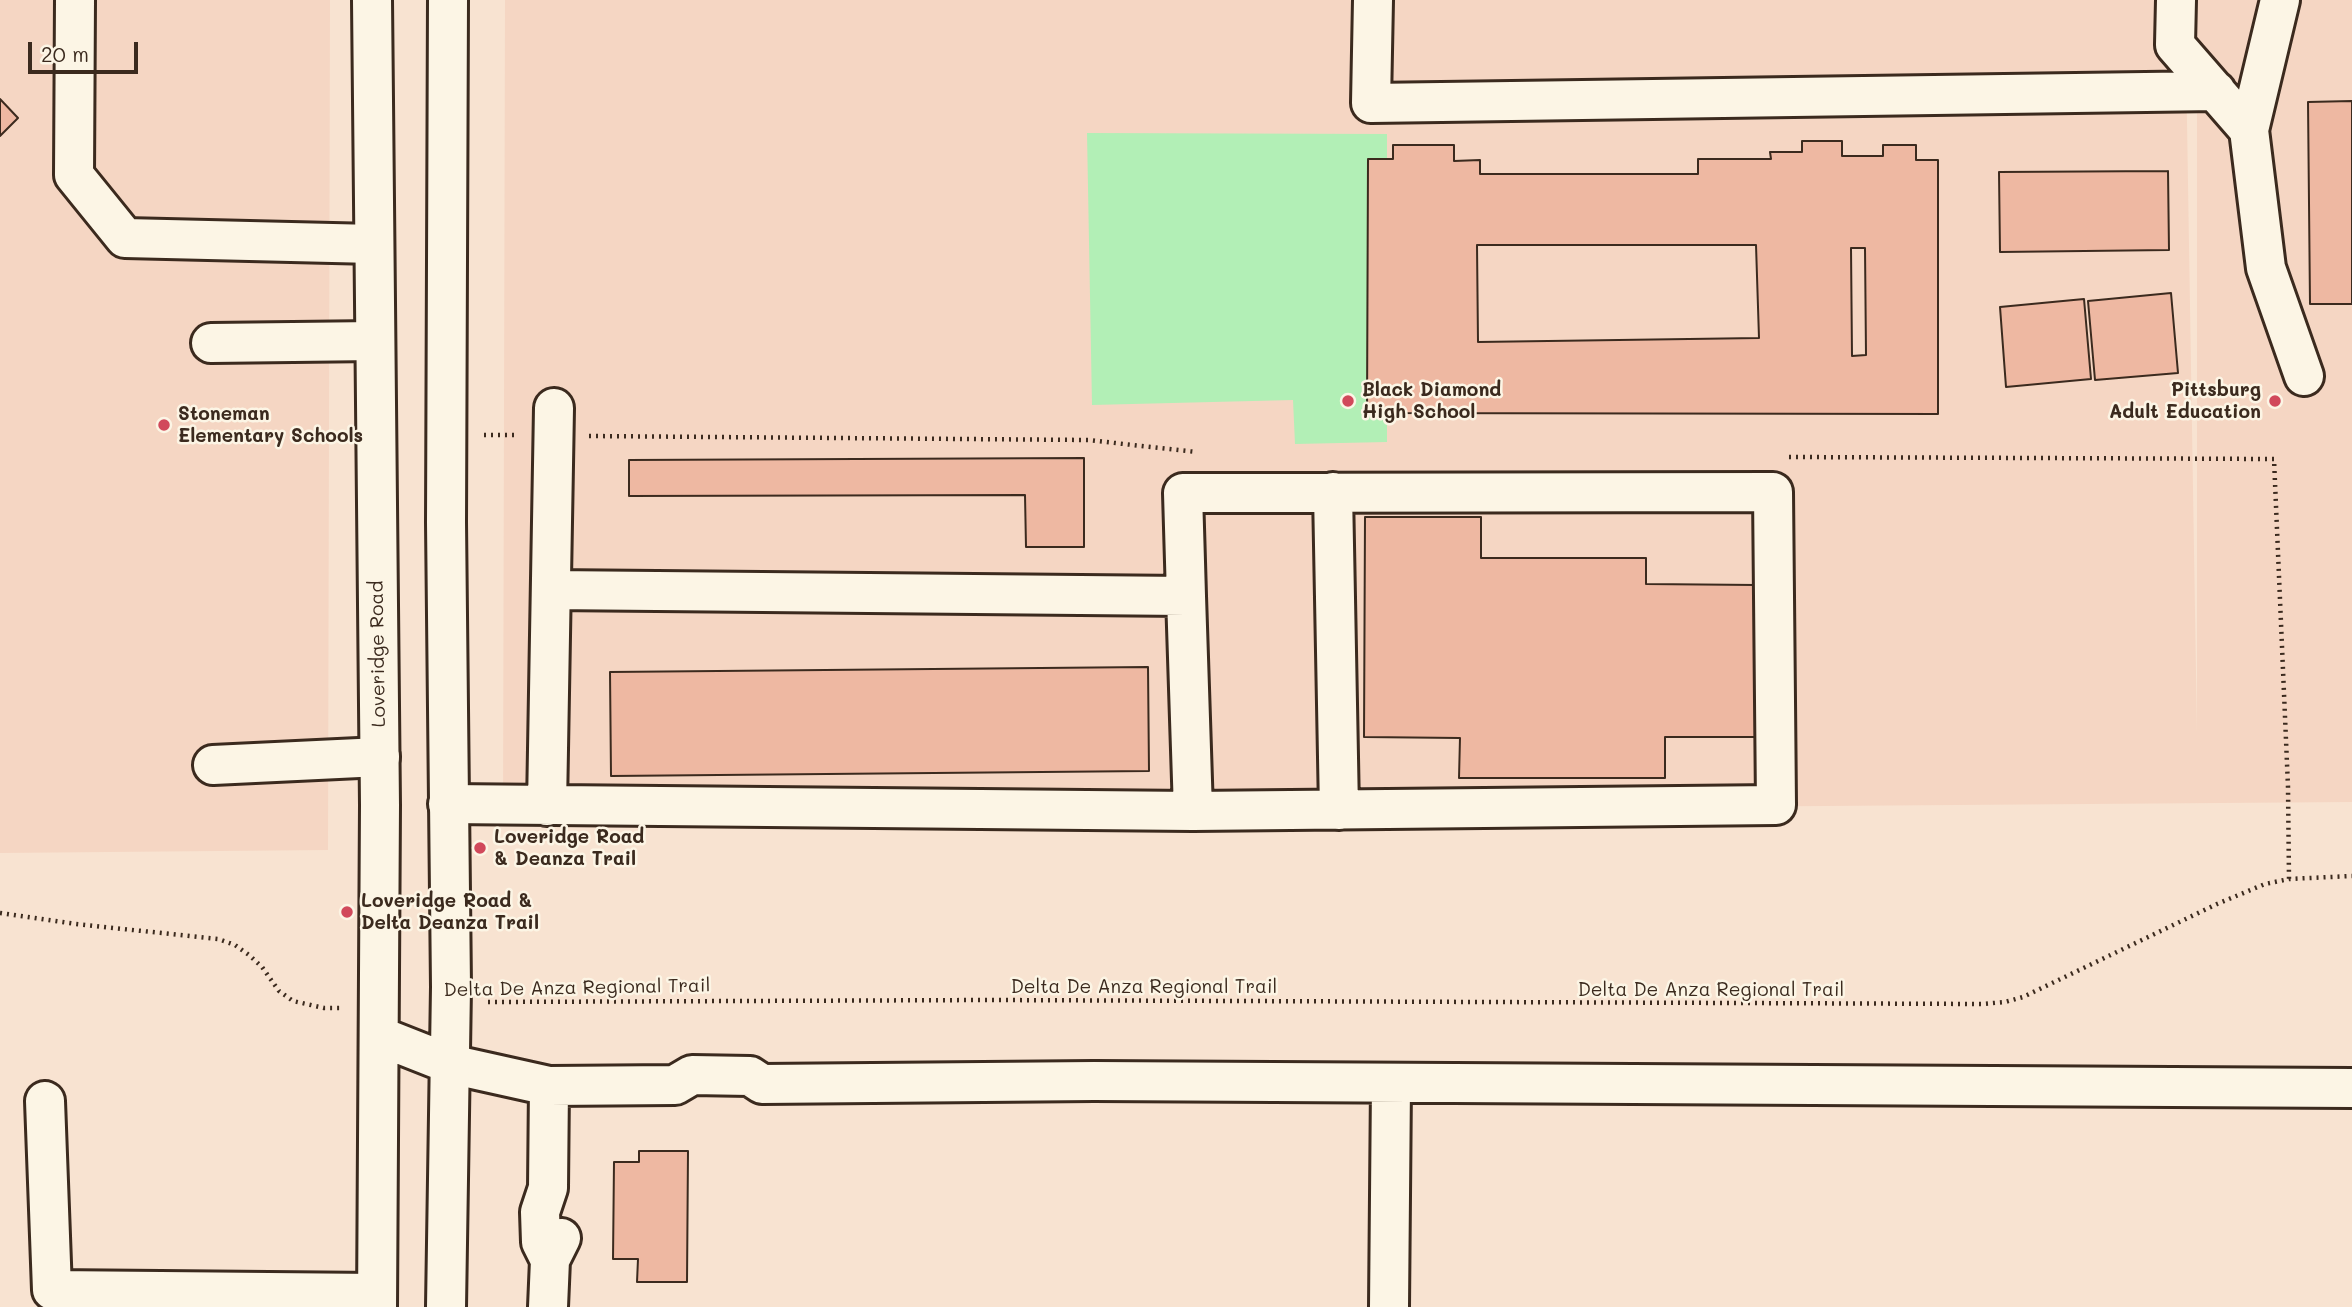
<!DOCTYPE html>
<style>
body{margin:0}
#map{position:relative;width:2352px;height:1307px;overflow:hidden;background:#f8e3d1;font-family:Mali,sans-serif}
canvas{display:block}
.scale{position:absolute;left:28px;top:42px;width:110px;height:32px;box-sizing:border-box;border:4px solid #3b2a1e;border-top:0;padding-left:9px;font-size:21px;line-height:24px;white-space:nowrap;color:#3b2a1e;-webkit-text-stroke:5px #fcf5e5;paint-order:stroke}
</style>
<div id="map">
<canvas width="2352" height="1307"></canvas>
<div class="scale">20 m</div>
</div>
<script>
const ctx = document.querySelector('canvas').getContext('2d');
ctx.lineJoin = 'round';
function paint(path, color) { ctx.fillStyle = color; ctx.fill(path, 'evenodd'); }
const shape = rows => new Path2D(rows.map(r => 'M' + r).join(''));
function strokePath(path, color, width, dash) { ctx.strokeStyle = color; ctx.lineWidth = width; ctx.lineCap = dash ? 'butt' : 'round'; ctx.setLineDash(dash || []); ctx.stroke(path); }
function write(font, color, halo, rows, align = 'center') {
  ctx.font = font + ' Mali,sans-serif'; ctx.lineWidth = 5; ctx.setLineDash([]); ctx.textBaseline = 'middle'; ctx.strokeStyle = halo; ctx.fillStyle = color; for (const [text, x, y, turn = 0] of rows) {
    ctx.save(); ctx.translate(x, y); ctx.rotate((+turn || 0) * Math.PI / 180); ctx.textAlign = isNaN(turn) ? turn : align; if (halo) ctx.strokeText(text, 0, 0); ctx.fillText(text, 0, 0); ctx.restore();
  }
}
paint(shape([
 [0,0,330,0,328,850,0,853],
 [505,0,2185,0,2197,734,2197,0,2352,0,2352,802,503,816]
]), '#f5d6c3');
paint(shape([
 [1087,133,1387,134,1387,442,1295,444,1293,400,1092,405]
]), '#b2efb6');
const building = shape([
 [0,99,18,118,0,136,0,99],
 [2352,101,2352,304,2310,304,2308,102,2352,101],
 [1802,141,1842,141,1842,156,1883,156,1883,145,1916,145,1916,160,1938,160,1938,414,1367,413,1368,159,1393,159,1393,145,1454,145,1454,161,1480,160,1480,174,1698,174,1698,159,1771,159,1770,152,1802,152,1802,141],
 [1477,245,1756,245,1759,338,1478,342,1477,245],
 [1851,248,1865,248,1866,355,1852,356,1851,248],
 [2168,171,2169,250,2000,252,1999,172,2168,171],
 [2171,293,2178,373,2095,380,2088,301,2171,293],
 [2084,299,2091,379,2006,387,2000,307,2084,299],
 [1084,458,1084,547,1026,547,1025,495,629,496,629,460,1084,458],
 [1365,517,1481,517,1481,558,1646,558,1646,584,1756,585,1755,737,1665,737,1665,778,1459,778,1460,738,1364,737,1365,517],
 [1148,667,1149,771,611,776,610,672,1148,667],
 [639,1151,688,1151,687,1282,637,1282,638,1259,613,1259,614,1162,639,1162,639,1151]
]);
paint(building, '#eeb8a2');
strokePath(building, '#3b2a1e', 2);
const minor = shape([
 [75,0,74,175,125,238,374,244],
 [1373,0,1371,103,2216,91],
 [2176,0,2175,45,2249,130,2266,268,2304,376],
 [2249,130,2280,0],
 [211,343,375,341],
 [1333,492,1339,810],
 [1186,596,1183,493,1773,492,1776,805,1193,811],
 [213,765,380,757],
 [448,804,1193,811,1186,596,551,590],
 [547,806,554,408],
 [450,1064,549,1086,675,1085,692,1075,750,1076,762,1084,1094,1081,2352,1088],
 [549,1086,548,1188,540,1212,541,1242,550,1260],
 [45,1101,52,1290,377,1293],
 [548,1307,550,1260,561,1238],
 [1389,1307,1391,1084]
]);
const major = shape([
 [372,0,380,805,377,1307],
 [379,1036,450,1064],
 [446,1307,451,987,446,522,448,0]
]);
strokePath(minor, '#3b2a1e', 44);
strokePath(major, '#3b2a1e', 44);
strokePath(shape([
 [484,435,518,435],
 [589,436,1088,440,1196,452],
 [1789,457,2274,459,2288,787,2289,879],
 [0,913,76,924,218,939,235,945,249,955,262,967,279,991,293,1001,324,1008,343,1008],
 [488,1002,990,1000,1982,1004,2005,1002,2023,997,2217,904,2265,884,2289,879,2352,876]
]), '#3b2a1e', 4.5, [2, 5]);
strokePath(minor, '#fcf5e5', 38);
strokePath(major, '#fcf5e5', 38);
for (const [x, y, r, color] of [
 [1348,401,7,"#d1495b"],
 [2275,401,7,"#d1495b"],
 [164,425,7,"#d1495b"],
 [480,848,7,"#d1495b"],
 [347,912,7,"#d1495b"]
]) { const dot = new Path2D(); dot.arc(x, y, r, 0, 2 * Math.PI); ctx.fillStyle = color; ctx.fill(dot); strokePath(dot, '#fcf5e5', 2.5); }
write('bold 19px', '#3b2a1e', '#fcf5e5', [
 ["Black Diamond",1362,390],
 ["High School",1362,412],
 ["Pittsburg",2261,390,"right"],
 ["Adult Education",2261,412,"right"],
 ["Stoneman",178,414],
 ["Elementary Schools",178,436],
 ["Loveridge Road",494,837],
 ["& Deanza Trail",494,859],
 ["Loveridge Road &",361,901],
 ["Delta Deanza Trail",361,923]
], 'left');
write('19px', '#3b2a1e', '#fcf5e5', [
 ["Loveridge Road",378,654,-91],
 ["Delta De Anza Regional Trail",1144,987],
 ["Delta De Anza Regional Trail",577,988,-1],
 ["Delta De Anza Regional Trail",1711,990]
]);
</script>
